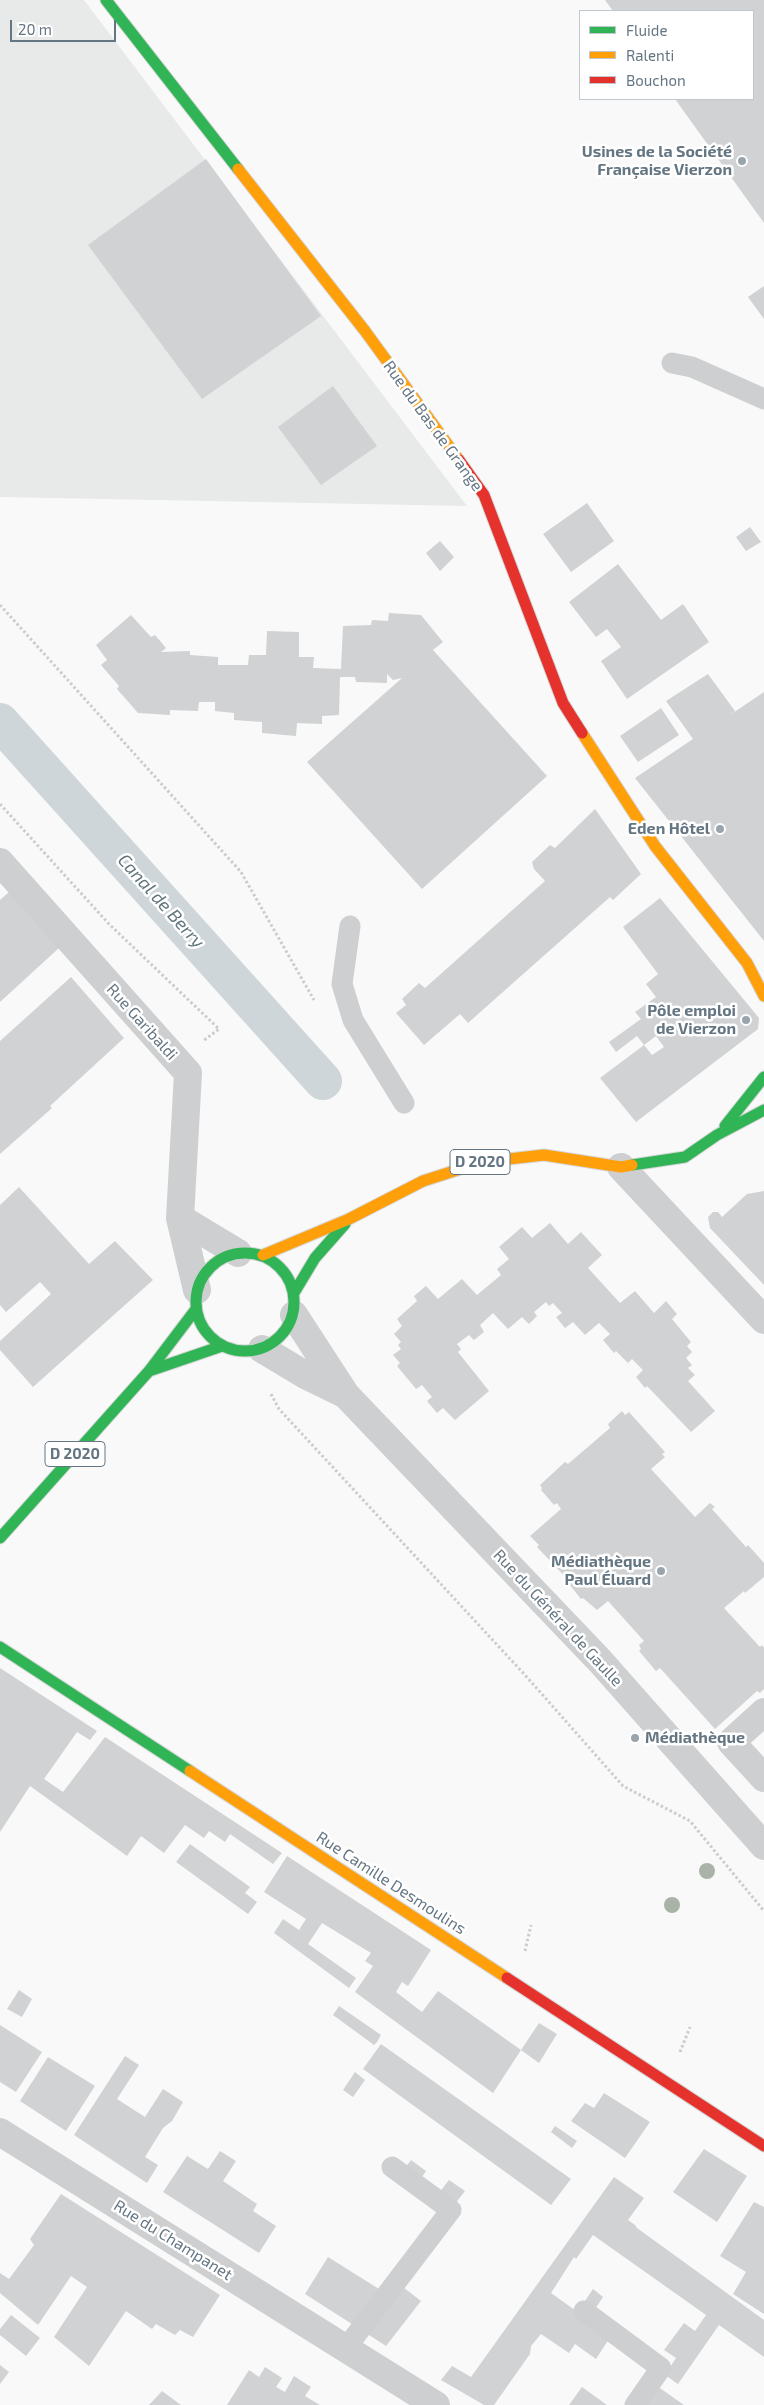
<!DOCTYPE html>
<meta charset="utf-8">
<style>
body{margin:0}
#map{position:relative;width:764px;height:2405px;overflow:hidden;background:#f9f9f9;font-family:"Exo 2",sans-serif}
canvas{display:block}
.legend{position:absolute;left:579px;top:10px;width:175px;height:90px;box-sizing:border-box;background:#fff;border:1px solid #c1c8cd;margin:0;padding:6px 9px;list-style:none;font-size:15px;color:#657683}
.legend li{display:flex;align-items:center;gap:10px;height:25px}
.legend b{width:25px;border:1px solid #c1c8cd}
.scale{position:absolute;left:10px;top:20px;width:106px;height:22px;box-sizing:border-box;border:2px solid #657683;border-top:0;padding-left:6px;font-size:15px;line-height:18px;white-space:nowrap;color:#657683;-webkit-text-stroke:4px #fff;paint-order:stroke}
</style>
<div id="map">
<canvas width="764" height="2405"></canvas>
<ul class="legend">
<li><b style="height:6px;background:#30b455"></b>Fluide</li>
<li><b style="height:6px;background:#ff9f0a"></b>Ralenti</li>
<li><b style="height:6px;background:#e5322d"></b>Bouchon</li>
</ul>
<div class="scale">20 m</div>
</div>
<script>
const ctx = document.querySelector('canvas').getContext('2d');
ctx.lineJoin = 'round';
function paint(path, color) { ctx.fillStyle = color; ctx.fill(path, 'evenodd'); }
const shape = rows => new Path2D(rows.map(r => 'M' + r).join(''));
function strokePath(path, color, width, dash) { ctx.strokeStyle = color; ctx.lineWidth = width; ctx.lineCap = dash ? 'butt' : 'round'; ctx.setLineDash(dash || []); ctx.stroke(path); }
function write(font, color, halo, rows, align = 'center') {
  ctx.font = font + ' "Exo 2",sans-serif'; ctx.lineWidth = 5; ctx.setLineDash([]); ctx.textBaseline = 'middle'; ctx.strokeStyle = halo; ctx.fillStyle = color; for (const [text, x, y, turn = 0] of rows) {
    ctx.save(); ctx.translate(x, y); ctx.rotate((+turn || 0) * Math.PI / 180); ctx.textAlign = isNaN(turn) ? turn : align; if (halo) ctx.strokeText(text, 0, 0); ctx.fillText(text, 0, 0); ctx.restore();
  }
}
paint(shape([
 [0,0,84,0,467,506,0,497]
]), '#e8e9e9');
strokePath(shape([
 [0,722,323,1081]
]), '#ced6d9', 38);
paint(shape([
 [605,0,764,0,764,223,675,99,753,99,753,11,613,11],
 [206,159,321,316,202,399,88,245],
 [764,286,764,319,748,297],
 [333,386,377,446,321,485,278,427],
 [587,503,614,541,571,572,543,534],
 [750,527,761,542,746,551,736,537],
 [440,541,454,557,440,571,426,553],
 [618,564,661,620,683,604,709,642,627,699,601,661,621,647,607,629,596,637,569,602],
 [389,613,421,615,443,642,433,650,547,776,422,889,307,762,402,678,393,680,387,674,387,683,356,682,355,677,340,677,339,715,322,716,322,724,297,723,296,736,262,733,262,722,234,720,234,713,215,711,215,702,199,702,198,711,170,710,170,715,138,713,117,689,119,686,101,665,107,660,96,645,131,615,151,637,155,635,166,648,161,652,190,651,190,655,218,657,218,665,248,665,249,655,266,655,267,631,299,632,299,657,314,657,313,668,341,669,343,626,371,625,372,620,388,621],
 [708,674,735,711,730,715,764,692,764,941,635,778,693,739,666,701],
 [661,708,679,735,638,762,620,736],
 [595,809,641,874,613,900,610,897,468,1023,460,1014,424,1045,396,1013,406,1005,402,999,419,983,425,988,545,881,534,869,532,862,550,845,555,848],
 [9,892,59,948,0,1002,0,900],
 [660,898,759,1018,758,1029,636,1122,600,1078,644,1045,652,1055,664,1047,656,1036,644,1045,637,1036,616,1052,609,1042,641,1019,635,1012,656,997,646,984,658,974,623,927],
 [71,977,124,1038,50,1106,52,1108,0,1154,0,1041],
 [19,1187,89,1264,115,1241,153,1280,33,1387,0,1350,0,1341,51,1294,40,1282,6,1312,0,1305,0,1205],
 [764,1191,764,1285,710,1228,708,1217,713,1212,718,1212,722,1217,747,1194],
 [550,1223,568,1244,581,1232,602,1255,588,1268,620,1303,635,1291,654,1313,666,1301,677,1314,672,1319,691,1342,687,1346,692,1352,686,1358,692,1365,688,1368,695,1375,688,1381,715,1411,691,1432,647,1386,645,1388,636,1377,643,1370,632,1359,628,1363,616,1351,614,1353,603,1340,610,1334,599,1323,585,1335,573,1322,565,1328,556,1317,562,1313,553,1303,549,1306,546,1302,534,1312,537,1316,529,1324,522,1317,508,1329,493,1313,480,1325,484,1332,474,1340,469,1335,457,1344,461,1349,458,1352,489,1391,455,1420,443,1408,437,1413,427,1401,432,1397,422,1385,416,1389,397,1366,400,1363,393,1355,401,1349,398,1345,401,1342,394,1334,402,1326,397,1319,417,1301,414,1296,426,1286,438,1299,462,1279,477,1295,501,1275,497,1269,509,1259,499,1247,522,1227,532,1238],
 [622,1411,625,1415,629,1412,665,1452,662,1454,665,1457,651,1469,695,1517,710,1503,715,1507,712,1509,746,1547,748,1545,764,1563,764,1577,745,1593,744,1591,724,1608,760,1647,762,1645,764,1648,764,1689,760,1693,757,1691,715,1729,660,1668,656,1671,639,1651,641,1649,639,1645,644,1641,608,1601,597,1610,583,1598,581,1599,569,1584,570,1582,537,1547,539,1545,530,1536,561,1509,557,1503,554,1505,541,1490,542,1488,540,1485,565,1462,568,1464,610,1428,608,1424],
 [0,1668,97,1731,90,1740,77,1732,44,1779,63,1792,105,1737,282,1853,273,1864,230,1834,225,1842,209,1831,204,1838,185,1825,164,1853,141,1836,127,1856,30,1786,0,1832],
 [190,1844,250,1887,245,1893,257,1902,248,1914,176,1862],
 [287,1856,431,1950,408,1986,402,1982,396,1992,422,2012,438,1991,521,2050,493,2093,355,1992,373,1966,365,1961,371,1953,322,1923,308,1944,356,1978,349,1988,274,1933,283,1919,299,1930,306,1919,264,1892],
 [19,1990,32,1999,22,2017,7,2009],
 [339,2006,381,2035,377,2042,374,2045,333,2015],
 [539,2023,557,2034,539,2063,521,2050],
 [0,2025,42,2052,16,2092,0,2082],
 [381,2044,571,2179,551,2205,363,2069],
 [125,2056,139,2065,117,2099,145,2117,163,2089,183,2102,172,2121,163,2128,145,2157,158,2165,147,2183,74,2135],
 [48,2057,95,2086,66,2131,20,2101],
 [355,2072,365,2080,353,2097,343,2090],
 [604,2093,650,2122,625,2158,571,2121,585,2103,594,2108],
 [555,2126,577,2141,572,2148,551,2132],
 [704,2149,747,2176,717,2222,673,2192],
 [220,2151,236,2161,223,2181,257,2204,253,2211,276,2226,259,2253,163,2192,187,2156,208,2169],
 [411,2160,426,2171,420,2180,405,2168],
 [614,2177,644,2198,628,2220,635,2225,637,2228,764,2320,764,2357,719,2325,678,2384,665,2375,676,2358,664,2350,684,2323,695,2331,706,2315,593,2235,576,2259,574,2257,551,2293,611,2336,596,2359,575,2344,569,2353,541,2334,531,2346,530,2354,494,2405,484,2405,441,2380,452,2366,471,2377],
 [449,2180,465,2191,454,2205,439,2193],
 [61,2194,220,2295,193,2337,180,2330,175,2335,156,2324,152,2329,126,2311,89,2366,54,2337,87,2287,71,2276,38,2325,0,2293,0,2273,9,2279,34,2245,30,2239],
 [754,2202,764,2207,764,2314,733,2294,746,2272,720,2256],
 [328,2257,379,2289,355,2326,305,2294],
 [399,2284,421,2301,386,2346,363,2331],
 [593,2289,603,2297,593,2312,583,2304],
 [11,2315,40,2338,26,2356,0,2335,0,2329],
 [0,2365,9,2372,0,2384],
 [265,2367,282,2378,276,2387,285,2392,294,2376,311,2387,305,2396,320,2405,227,2405,249,2370,259,2377],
 [657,2386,684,2405,644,2405],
 [582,2387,607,2405,569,2405],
 [162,2391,181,2405,149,2405]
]), '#d0d2d3');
const fast = shape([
 [106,0,238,169],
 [725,1126,764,1077],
 [632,1165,685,1157,717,1135,764,1110],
 '196 1302a49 49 0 1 1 98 0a49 49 0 1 1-98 0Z',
 [294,1293,315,1258,345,1224],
 [149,1371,222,1346],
 [0,1538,149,1371,196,1309],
 [0,1647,190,1771]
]);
const slow = shape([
 [238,169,365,331,459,460],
 [582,733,655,846,747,963,764,996],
 [263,1255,349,1219,423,1181,482,1162,544,1155,621,1167,632,1165],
 [190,1771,507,1978]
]);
const jam = shape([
 [459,460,484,495,563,703,582,733],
 [507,1978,764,2146]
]);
strokePath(fast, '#d5d6d7', 13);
strokePath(slow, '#d5d6d7', 13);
strokePath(jam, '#d5d6d7', 13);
strokePath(shape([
 [0,605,241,872,314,1000],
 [0,804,109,924,219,1029,203,1041],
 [271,1394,279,1409,525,1675,623,1786,690,1821,764,1911],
 [525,1951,531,1925],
 [680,2052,690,2027]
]), '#cbcccd', 3, [2.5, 2.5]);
strokePath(shape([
 [672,363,692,367,764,399],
 [350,926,342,984,353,1020,404,1103],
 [584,2311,661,2368,635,2405],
 [346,2348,451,2210,392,2167]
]), '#cecfd0', 21);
strokePath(shape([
 [0,862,188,1073,180,1218,197,1290],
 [621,1167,764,1320],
 [180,1218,238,1253],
 [294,1315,346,1395,600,1661,764,1846],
 [262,1349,307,1376,346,1395],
 [764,1712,731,1742,764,1778],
 [0,2132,436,2405]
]), '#cecfd0', 28);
strokePath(fast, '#30b455', 11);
strokePath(slow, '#ff9f0a', 11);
strokePath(jam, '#e5322d', 11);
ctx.fillStyle = '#a9b3a7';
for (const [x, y] of [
 [707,1871],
 [672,1905]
]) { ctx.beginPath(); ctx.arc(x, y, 8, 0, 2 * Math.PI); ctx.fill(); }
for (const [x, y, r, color] of [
 [742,161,5,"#99a4ac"],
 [720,829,5,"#99a4ac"],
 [746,1020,5,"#99a4ac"],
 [661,1571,5,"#99a4ac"],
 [635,1738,5,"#99a4ac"]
]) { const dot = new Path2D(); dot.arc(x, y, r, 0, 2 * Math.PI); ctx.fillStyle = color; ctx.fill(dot); strokePath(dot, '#fff', 2); }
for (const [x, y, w] of [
 [480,1162,60],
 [75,1454,60]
]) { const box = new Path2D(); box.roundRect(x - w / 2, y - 12.5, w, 25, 4); ctx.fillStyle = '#fff'; ctx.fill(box); strokePath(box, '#657683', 1); }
write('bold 15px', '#657683', null, [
 ["D 2020",480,1162],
 ["D 2020",75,1454]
]);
write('bold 16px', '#657683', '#fff', [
 ["Usines de la Société",732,152],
 ["Française Vierzon",732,170],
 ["Eden Hôtel",710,829],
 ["Pôle emploi",736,1011],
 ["de Vierzon",736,1029],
 ["Médiathèque",651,1562],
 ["Paul Éluard",651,1580],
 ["Médiathèque",645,1738,"left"]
], 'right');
write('16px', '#657683', '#fff', [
 ["Rue du Bas de Grange",433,426,54],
 ["Rue Garibaldi",142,1022,48],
 ["Rue du Général de Gaulle",558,1618,47],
 ["Rue Camille Desmoulins",391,1883,33],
 ["Rue du Champanet",173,2240,32]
]);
write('italic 18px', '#60757c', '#fff', [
 ["Canal de Berry",161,901,48]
]);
</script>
